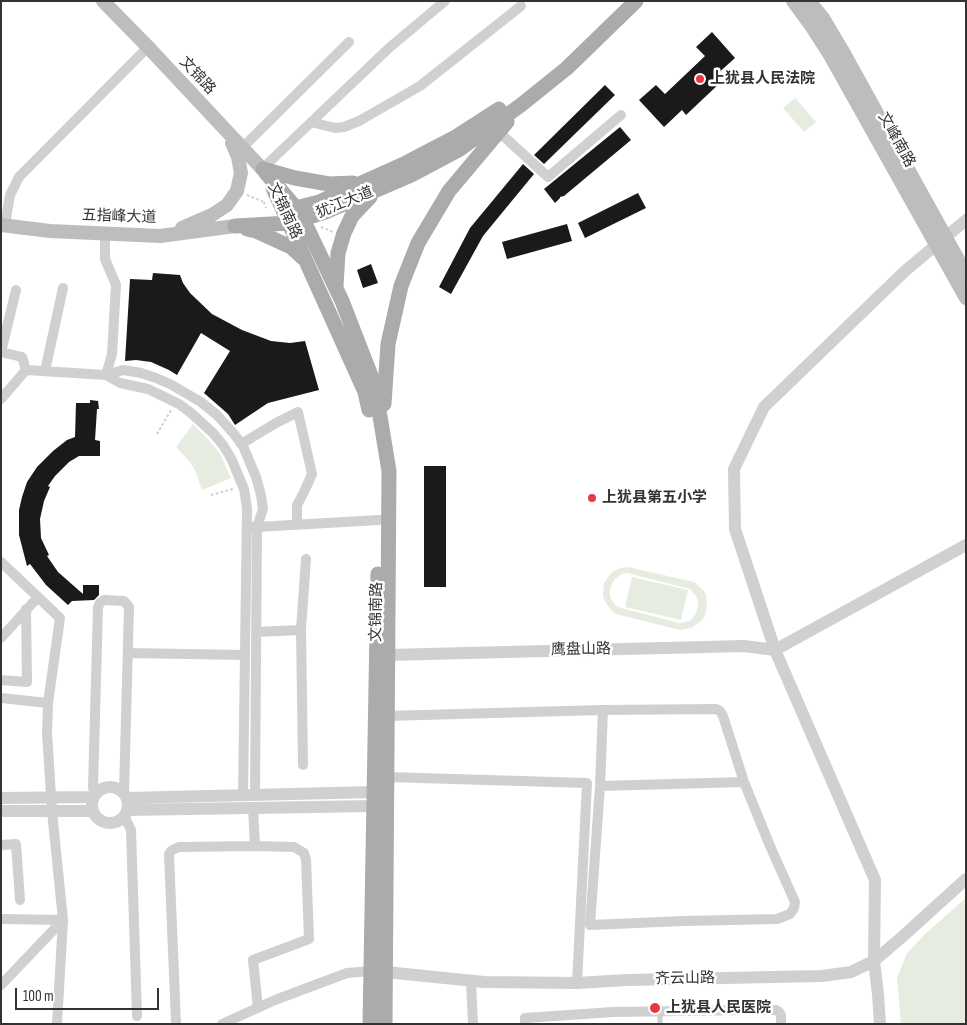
<!DOCTYPE html>
<meta charset="utf-8">
<style>
body{margin:0}
#map{position:relative;width:967px;height:1025px;overflow:hidden;background:#fff;font-family:"Sofia Sans Condensed",sans-serif}
canvas{display:block}
.frame{position:absolute;inset:0;border:2px solid #333;pointer-events:none}
.scale{position:absolute;left:15px;top:988px;width:144px;height:22px;box-sizing:border-box;border:2px solid #333;border-top:0;padding-left:6px;font-size:15px;line-height:18px;white-space:nowrap;color:#333;-webkit-text-stroke:4px #fff;paint-order:stroke}
</style>
<div id="map">
<canvas width="967" height="1025"></canvas>
<div class="frame"></div>
<div class="scale">100 m</div>
</div>
<script>
const ctx = document.querySelector('canvas').getContext('2d');
ctx.lineJoin = 'round';
function paint(path, color) { ctx.fillStyle = color; ctx.fill(path, 'evenodd'); }
const shape = rows => new Path2D(rows.map(r => 'M' + r).join(''));
function strokePath(path, color, width, dash) { ctx.strokeStyle = color; ctx.lineWidth = width; ctx.lineCap = dash ? 'butt' : 'round'; ctx.setLineDash(dash || []); ctx.stroke(path); }
function write(font, color, halo, rows, align = 'center') {
  ctx.font = font + ' "Sofia Sans Condensed","Noto Sans SC",sans-serif'; ctx.lineWidth = 5; ctx.setLineDash([]); ctx.textBaseline = 'middle'; ctx.strokeStyle = halo; ctx.fillStyle = color; for (const [text, x, y, turn = 0] of rows) {
    ctx.save(); ctx.translate(x, y); ctx.rotate((+turn || 0) * Math.PI / 180); ctx.textAlign = isNaN(turn) ? turn : align; if (halo) ctx.strokeText(text, 0, 0); ctx.fillText(text, 0, 0); ctx.restore();
  }
}
paint(shape([
 [795,98,816,122,804,132,783,108],
 [193,424,206,437,220,454,231,478,202,490,195,470,189,461,176,447],
 [628,567,694,582,703,590,706,595,707,607,704,618,700,622,691,628,680,630,616,614,611,610,604,600,603,594,604,583,611,573,616,570,621,568],
 [627,573,690,589,696,596,698,600,698,605,696,614,689,621,679,623,618,607,614,604,610,597,610,588,614,580,622,574],
 [632,577,688,590,681,620,625,607],
 [966,898,966,1024,901,1024,897,978,907,953,926,933]
]), '#e6ecdf');
paint(shape([
 [712,32,735,58,715,76,721,82,686,115,682,110,664,127,639,100,656,85,665,94,705,56,696,47],
 [605,85,615,95,544,164,534,155],
 [620,127,631,140,564,196,560,197,560,198,555,203,544,189],
 [523,164,534,174,483,236,451,294,439,287,470,228],
 [638,193,646,208,585,238,578,223],
 [567,224,572,241,507,259,502,242],
 [371,264,378,283,363,288,357,270],
 [153,273,180,275,183,283,190,293,212,314,242,330,271,341,290,343,305,341,319,390,268,403,235,425,228,414,204,393,230,351,201,333,177,375,169,370,151,362,136,360,125,361,130,279,152,280],
 [90,400,98,401,99,409,97,409,95,440,100,441,100,456,79,456,69,462,55,476,48,486,50,487,44,501,40,519,41,538,49,555,47,556,58,572,83,594,83,585,99,585,99,595,94,600,72,601,68,605,46,585,30,564,27,566,19,535,19,510,22,497,27,482,37,467,53,451,67,440,75,437,76,403,90,403],
 [424,466,446,466,446,587,424,587]
]), '#1a1a1a');
strokePath(shape([
 [247,195,264,202,265,202],
 [264,202,266,208],
 [321,227,333,232],
 [157,434,171,410],
 [211,495,233,489]
]), '#cdcdcd', 2, [2.5, 2.5]);
strokePath(shape([
 [660,1012,660,1024]
]), '#d0d0d0', 5);
strokePath(shape([
 [311,122,335,128,344,127,359,121,420,86,521,6],
 [499,132,548,177,621,115],
 [242,148,349,42],
 [262,169,389,48,445,1],
 [5,225,10,195,19,177,148,47],
 [105,233,105,259,116,285,112,354,106,375],
 [1,352,16,290],
 [1,352,22,357,26,370],
 [45,371,63,288],
 [106,375,120,383,148,389,179,404,191,413,213,433,223,445,231,458,244,489,247,508,243,796],
 [1,399,26,370,106,375,123,370,141,373,156,378,170,384,201,402,217,415,234,434,243,446,256,477,261,495,263,509,257,527,253,527],
 [241,444,276,423,298,412,312,474,304,492,297,505,297,524],
 [1,562,60,618,48,703],
 [301,630,306,559],
 [256,632,301,630,303,765],
 [1,638,38,597],
 [128,653,245,655],
 [1,680,27,682,26,609],
 [1,698,48,703,47,733,52,811,63,920,1,919],
 [387,716,603,710,716,709,720,711,723,716,744,782,770,846,795,902,794,908,790,914,777,919,683,921,590,925,600,786,603,710],
 [387,777,587,783,577,983],
 [600,786,744,782],
 [97,792,93,788,98,607,100,603,104,600,124,601,129,607,124,792],
 [255,795,257,527,379,520],
 [124,816,131,830,137,1016],
 [1,845,16,844,20,900],
 [255,846,294,847,304,853,306,860,309,939,253,960,258,1008],
 [471,981,473,1024],
 [1,985,63,920,57,1024],
 [176,1023,169,854,172,850,179,847,255,846,253,808],
 [222,1024,275,1000,347,973,371,971],
 [525,1024,525,1018,613,1012,752,1010,776,1010,779,1012,781,1015,781,1024]
]), '#d0d0d0', 10);
strokePath(shape([
 [388,655,744,646,775,650,966,545],
 '92 805a18 18 0 1 1 36 0a18 18 0 1 1-36 0Z',
 [1,798,93,797],
 [127,798,374,792],
 [127,810,374,806],
 [1,811,93,811],
 [376,971,484,982,577,983,627,980,822,976,851,972,874,961,902,937,966,879],
 [880,1024,878,994,874,961,875,880,775,650,735,529,734,469,764,407,905,271,966,220]
]), '#d0d0d0', 12);
strokePath(shape([
 [103,1,148,47,266,173],
 [793,1,810,24,830,55,966,298],
 [809,1,823,18,842,50,966,274],
 [1,225,50,231,160,236,235,226],
 [182,228,212,215,227,205,237,191,241,173,238,157,232,143]
]), '#bdbdbd', 14);
strokePath(shape([
 [263,169,295,178,329,184,353,183],
 [266,173,296,208,303,219,342,301,375,386,389,471,385,1024],
 [273,188,365,392,369,410],
 [288,210,319,202,406,163,454,138,499,109],
 [235,226,289,223,325,212,411,175,460,149,521,105,567,68,636,1],
 [247,229,256,231,282,243,291,247,303,258],
 [336,286,338,253,344,233,352,216,370,197],
 [384,404,388,344,401,286,418,243,449,191,507,122],
 [370,1024,378,574]
]), '#ababab', 15);
for (const [x, y, r, color] of [
 [700,79,5,"#e63946"],
 [592,498,5,"#e63946"],
 [655,1008,6,"#e63946"]
]) { const dot = new Path2D(); dot.arc(x, y, r, 0, 2 * Math.PI); ctx.fillStyle = color; ctx.fill(dot); strokePath(dot, '#fff', 2); }
write('15px', '#333', '#fff', [
 ["文锦路",197,76,47],
 ["文峰南路",896,140,61],
 ["犹江大道",345,203,-22],
 ["文锦南路",284,211,65],
 ["五指峰大道",119,217,2],
 ["文锦南路",377,612,-89],
 ["鹰盘山路",581,650,-1],
 ["齐云山路",685,979,-1]
]);
write('bold 15px', '#333', '#fff', [
 ["上犹县人民法院",710,79],
 ["上犹县第五小学",602,498],
 ["上犹县人民医院",666,1008]
], 'left');
</script>
